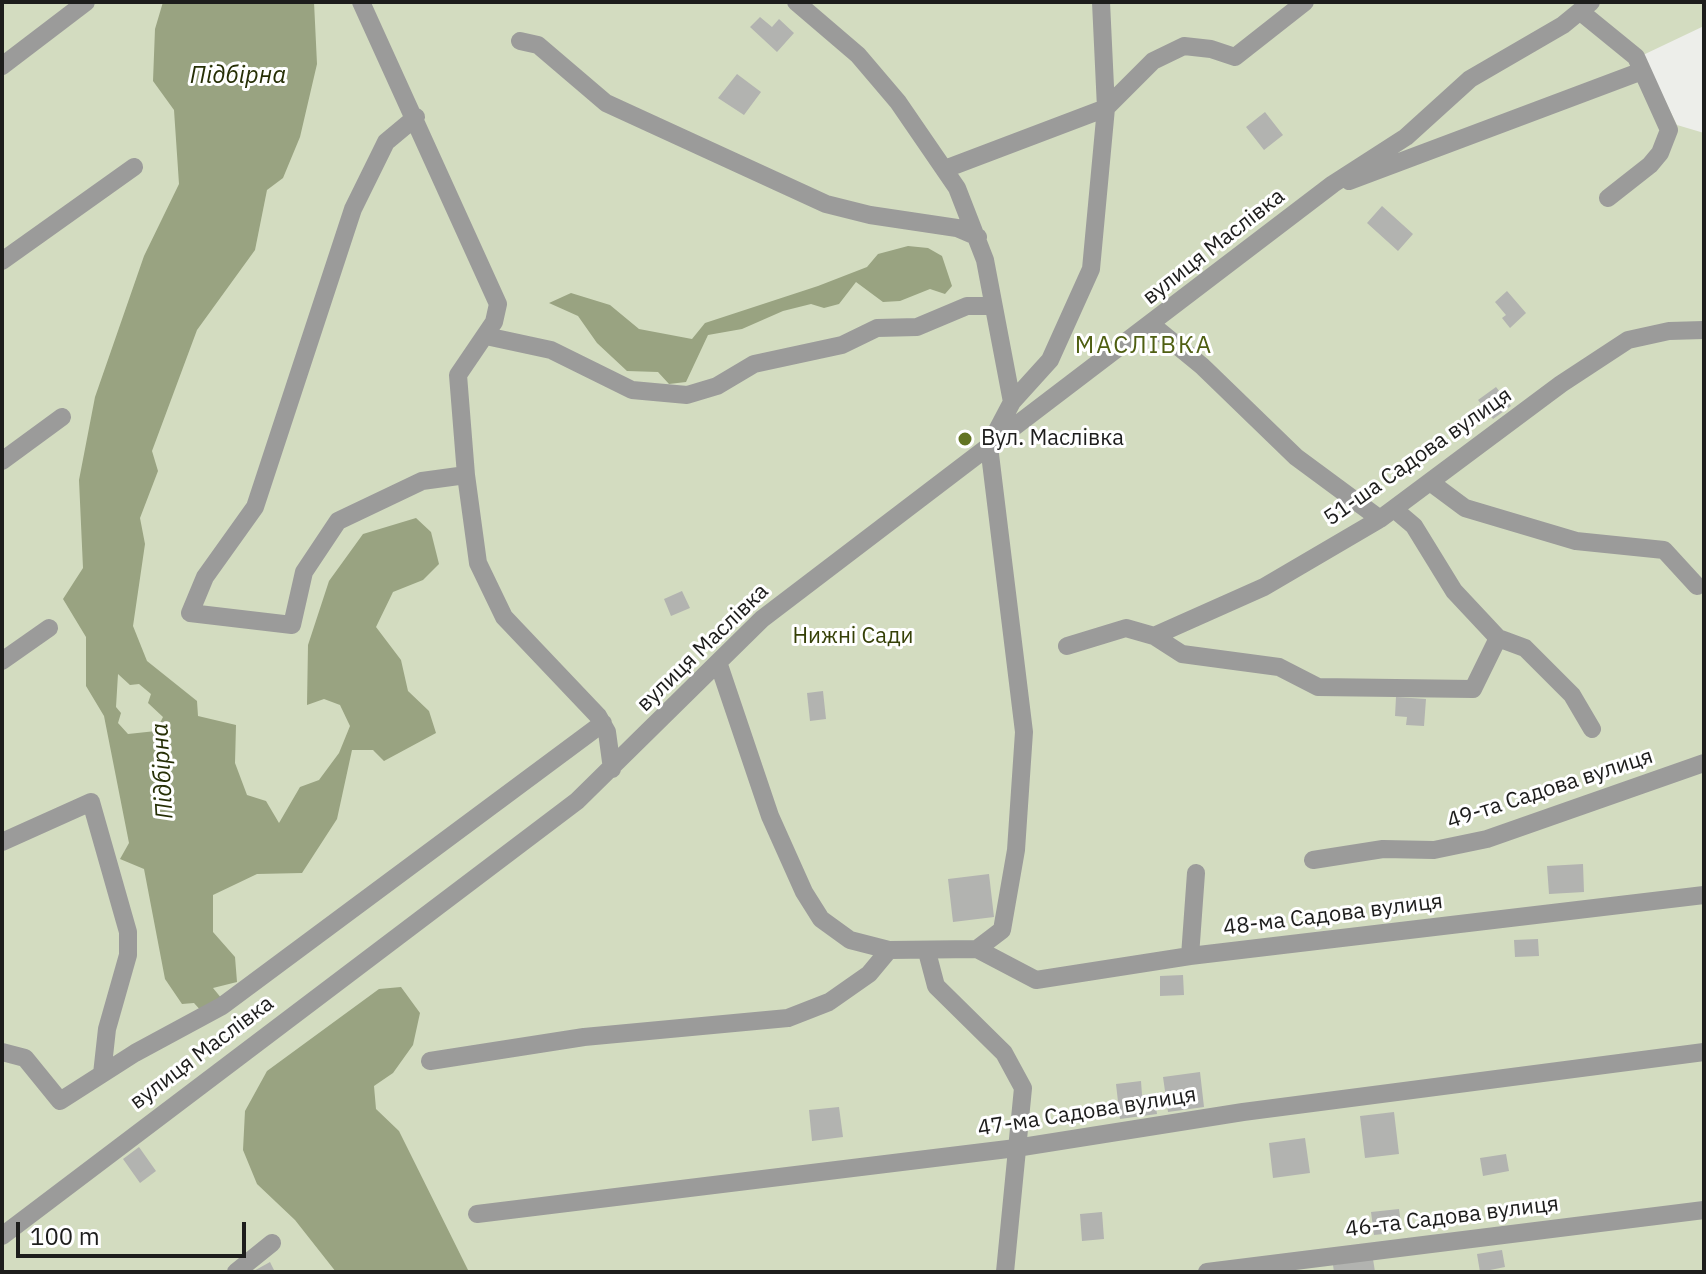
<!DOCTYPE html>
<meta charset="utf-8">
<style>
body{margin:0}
#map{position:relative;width:1706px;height:1274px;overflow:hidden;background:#edeeea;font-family:"IBM Plex Sans",sans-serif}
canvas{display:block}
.frame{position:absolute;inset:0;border:4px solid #1d1d1c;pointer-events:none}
.scale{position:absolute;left:16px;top:1222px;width:230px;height:36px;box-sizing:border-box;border:4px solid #1d1d1c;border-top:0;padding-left:10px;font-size:24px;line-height:28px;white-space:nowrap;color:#1d1d1c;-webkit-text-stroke:6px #fff;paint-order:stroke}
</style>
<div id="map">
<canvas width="1706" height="1274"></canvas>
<div class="frame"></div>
<div class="scale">100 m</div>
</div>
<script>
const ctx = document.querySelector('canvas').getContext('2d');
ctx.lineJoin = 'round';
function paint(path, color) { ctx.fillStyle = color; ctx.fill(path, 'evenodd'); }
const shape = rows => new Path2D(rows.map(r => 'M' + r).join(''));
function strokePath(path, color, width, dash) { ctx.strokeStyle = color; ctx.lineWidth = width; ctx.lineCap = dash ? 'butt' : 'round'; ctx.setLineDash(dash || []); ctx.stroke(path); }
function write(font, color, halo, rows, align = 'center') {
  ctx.font = font + ' "IBM Plex Sans",sans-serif'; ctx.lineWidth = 6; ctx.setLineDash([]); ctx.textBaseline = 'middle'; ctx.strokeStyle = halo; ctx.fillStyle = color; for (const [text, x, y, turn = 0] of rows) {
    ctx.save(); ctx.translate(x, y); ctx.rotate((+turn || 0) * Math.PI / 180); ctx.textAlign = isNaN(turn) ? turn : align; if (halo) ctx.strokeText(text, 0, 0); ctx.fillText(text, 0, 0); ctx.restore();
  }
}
paint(shape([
 [2,2,1704,2,1704,26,1643,55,1677,125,1704,133,1704,1272,2,1272]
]), '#d3dcc0');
paint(shape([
 [163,2,314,2,317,64,300,137,283,178,267,190,255,250,197,330,152,451,158,471,140,518,145,544,133,626,147,661,197,701,198,716,236,725,235,763,247,795,266,801,279,823,300,787,319,780,339,753,350,726,340,705,324,699,307,705,308,645,329,581,363,534,416,518,431,532,439,564,423,580,393,592,376,627,401,660,408,691,429,711,436,733,384,761,373,750,352,750,337,819,302,873,257,874,213,895,213,932,235,957,237,982,213,988,222,999,203,1013,194,1003,182,1004,165,979,144,869,120,859,129,843,104,716,86,686,86,637,63,599,83,568,79,480,95,397,144,256,179,184,174,110,153,81,155,29],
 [118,674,130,685,139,684,151,694,148,703,163,717,156,731,128,734,118,723,121,713,116,707],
 [908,246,928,248,942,256,952,286,945,294,930,289,900,301,883,302,856,282,839,304,824,308,811,304,783,311,742,329,708,335,686,382,669,384,658,372,627,371,597,343,578,316,549,303,571,293,610,305,639,329,692,339,705,323,818,286,867,267,878,254],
 [401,987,420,1013,413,1045,393,1073,374,1086,376,1109,399,1131,469,1272,336,1272,295,1220,257,1184,243,1150,245,1111,267,1071,379,989]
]), '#99a381');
paint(shape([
 [760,17,772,27,779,19,794,33,777,52,750,27],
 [737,74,761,92,744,115,718,98],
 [1265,112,1283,135,1264,150,1246,127],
 [1382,206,1413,234,1398,251,1367,223],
 [1507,291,1526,313,1510,328,1502,318,1506,315,1495,302],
 [1496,387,1511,406,1493,419,1478,400],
 [682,591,690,608,671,616,664,599],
 [823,691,826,719,810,721,807,693],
 [1396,697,1426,699,1424,726,1406,725,1407,717,1395,716],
 [1583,864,1584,892,1549,894,1547,866],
 [989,874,994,917,953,922,948,879],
 [1538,939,1539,956,1515,957,1514,940],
 [1183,975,1184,995,1160,996,1160,976],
 [1200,1072,1204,1107,1168,1112,1163,1077],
 [1141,1081,1142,1095,1154,1094,1157,1114,1120,1119,1116,1084],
 [839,1107,843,1137,812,1141,809,1110],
 [1394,1112,1399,1154,1365,1158,1360,1116],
 [1305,1138,1310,1173,1273,1178,1269,1143],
 [139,1147,156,1171,140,1183,123,1159],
 [1506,1154,1509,1171,1483,1176,1480,1158],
 [1399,1209,1402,1232,1374,1235,1371,1212],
 [1102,1212,1104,1239,1082,1241,1080,1214],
 [1502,1250,1505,1267,1480,1272,1477,1254],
 [1373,1259,1375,1272,1334,1272,1333,1265],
 [270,1262,275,1272,252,1272]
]), '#b2b3b0');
strokePath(shape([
 [361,2,498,304,494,322,458,375,466,475,478,563,504,617,598,716,607,732,612,769],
 [796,2,858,55,898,102,957,188,985,260,1012,402],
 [1582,13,1636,57,1669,130,1660,153,1650,165,1608,198],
 [520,41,538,45,606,103,826,204,870,215,957,228,978,237],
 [2,66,86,2],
 [416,117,386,142,353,209,255,507,205,577,190,613,292,625,304,572,338,521,422,481,466,475],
 [945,169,1106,108,1153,61,1184,46,1211,49,1235,57,1305,2],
 [1349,181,1642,71],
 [2,261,134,167],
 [1152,325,1202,366,1296,457,1380,519],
 [486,336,551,350,632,390,687,395,717,386,754,364,842,345,877,328,917,327,967,306,992,306],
 [992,440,1012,402,1050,360,1091,269,1106,108,1101,2],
 [2,461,62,417],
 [1430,482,1465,508,1576,541,1664,550,1697,586],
 [1394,509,1414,526,1454,591,1498,638],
 [1154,636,1182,654,1279,667,1318,687,1473,689,1498,638,1525,648,1572,695,1592,729],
 [1067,646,1126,628,1154,636,1264,587,1380,519,1561,384,1628,340,1669,331,1704,330],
 [2,661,49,628],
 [719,665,770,816,804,892,821,919,850,940,889,950,977,949,1002,930,1016,850,1024,732,989,446],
 [2,842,91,802,128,932,128,955,107,1029,102,1074],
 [1313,860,1383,849,1434,850,1487,839,1704,763],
 [977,949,1036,980,1190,956,1704,895],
 [927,952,936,986,1004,1053,1023,1088,1005,1272],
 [1190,956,1196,873],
 [2,1052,25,1058,60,1101,135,1053,222,1006,603,723],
 [430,1061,584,1037,788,1018,829,1002,869,974,889,950],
 [477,1214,1016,1148,1243,1112,1704,1052],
 [2,1236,577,801,762,619,1333,184,1406,137,1470,79,1563,25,1591,2],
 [236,1272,272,1243],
 [1207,1272,1704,1210]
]), '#9b9b9a', 18);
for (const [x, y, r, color] of [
 [965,439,8,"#627422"]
]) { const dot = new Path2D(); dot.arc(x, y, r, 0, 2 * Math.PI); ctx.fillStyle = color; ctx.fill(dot); strokePath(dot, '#fff', 3); }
write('22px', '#1d1d1c', '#fff', [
 ["вулиця Маслівка",1214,247,-38],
 ["51-ша Садова вулиця",1418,457,-35],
 ["вулиця Маслівка",703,648,-44],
 ["49-та Садова вулиця",1550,789,-18],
 ["48-ма Садова вулиця",1333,915,-7],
 ["вулиця Маслівка",202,1053,-37],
 ["47-ма Садова вулиця",1087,1112,-9],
 ["46-та Садова вулиця",1452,1217,-7]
]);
write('22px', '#1d1d1c', '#fff', [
 ["Вул. Маслівка",981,439]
], 'left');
write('22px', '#354007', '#fff', [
 ["Нижні Сади",853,637]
]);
write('italic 24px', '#262f05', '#fff', [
 ["Підбірна",238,76],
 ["Підбірна",163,771,-93]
]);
ctx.letterSpacing = '2px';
write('24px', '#4f5f12', '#fff', [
 ["МАСЛІВКА",1144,346]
]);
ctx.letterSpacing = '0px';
</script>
